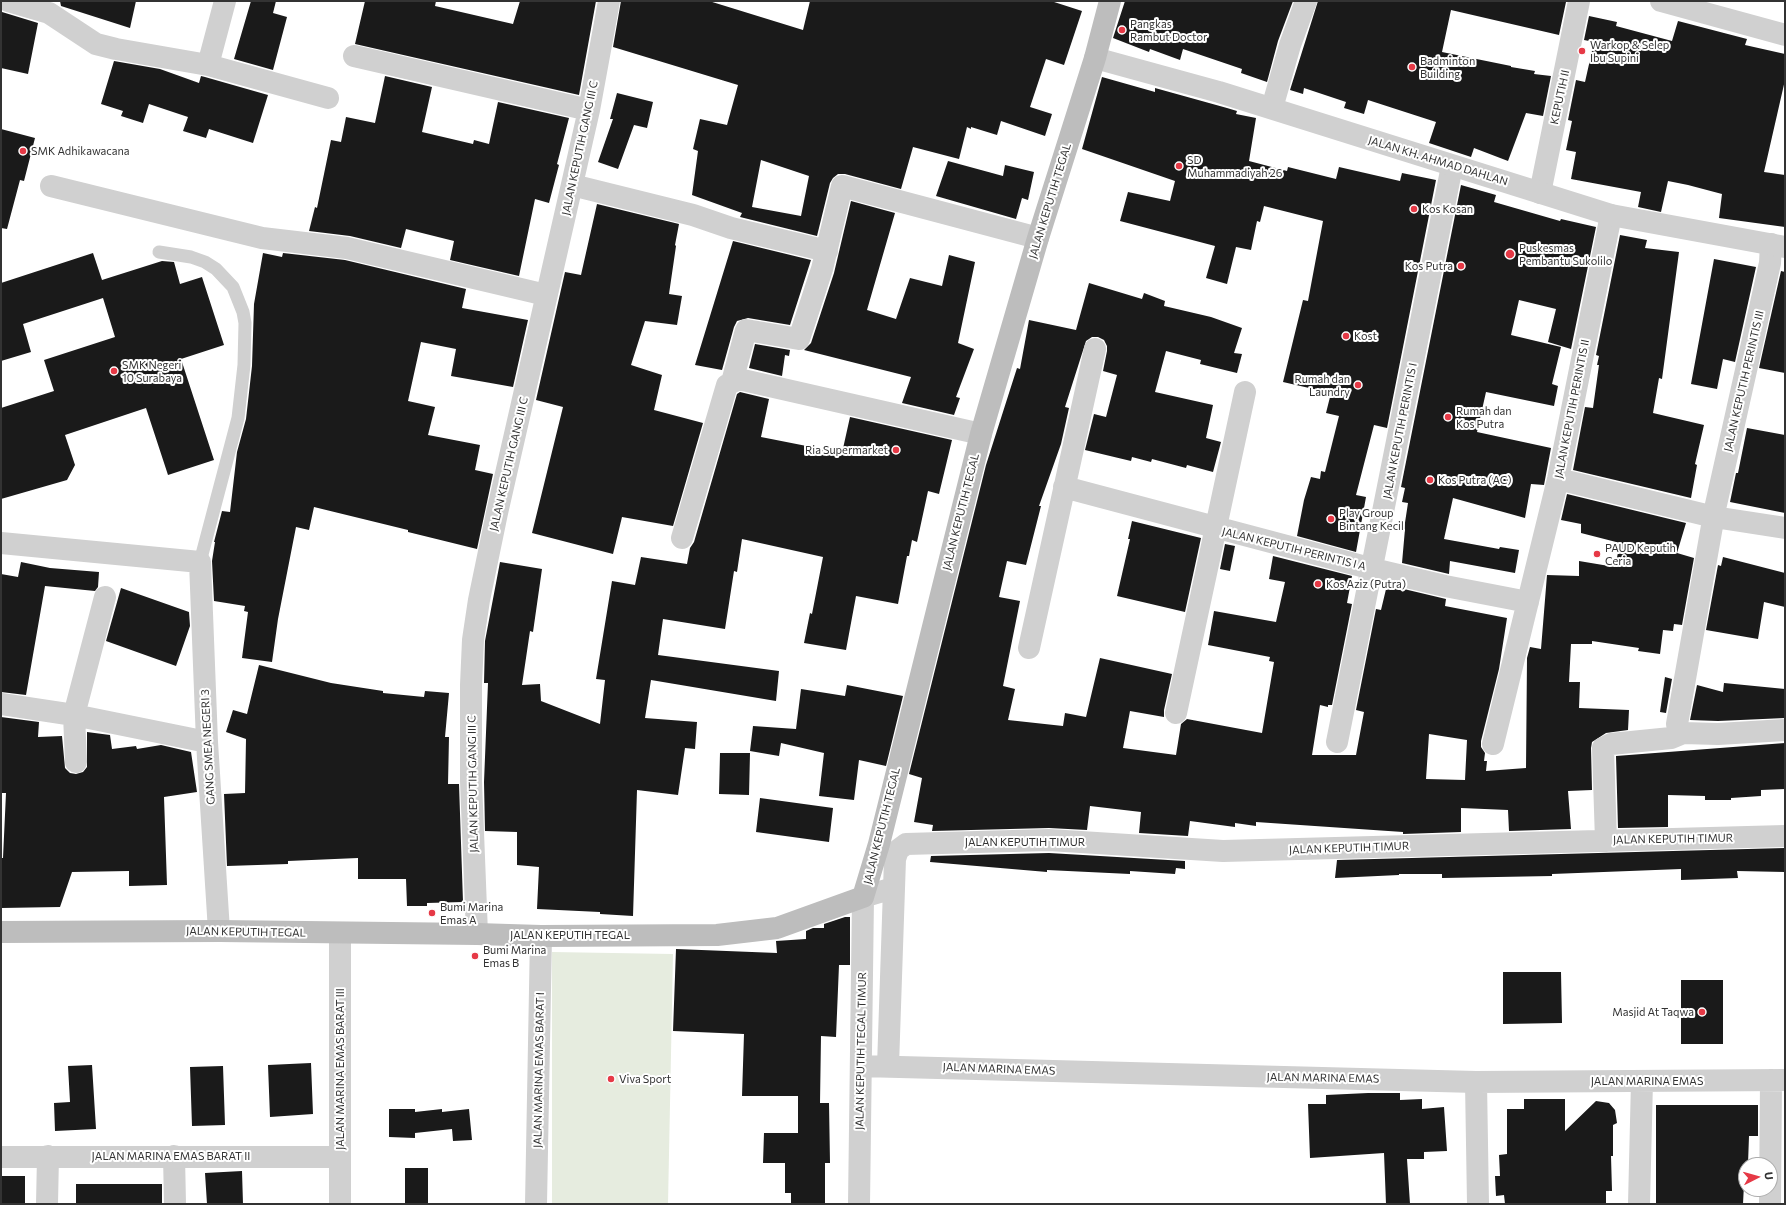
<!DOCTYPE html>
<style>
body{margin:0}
#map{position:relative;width:1786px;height:1205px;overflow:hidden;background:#fff;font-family:Commissioner,sans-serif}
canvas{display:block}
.frame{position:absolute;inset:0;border:2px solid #333;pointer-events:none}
.north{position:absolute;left:1738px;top:1157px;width:40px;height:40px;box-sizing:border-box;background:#fff;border:1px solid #adadad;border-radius:50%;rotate:84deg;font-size:11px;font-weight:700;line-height:16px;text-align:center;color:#333}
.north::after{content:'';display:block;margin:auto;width:14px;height:18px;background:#e63946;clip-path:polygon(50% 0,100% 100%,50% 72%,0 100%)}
</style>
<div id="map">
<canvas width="1786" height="1205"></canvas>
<div class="frame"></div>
<div class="north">U</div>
</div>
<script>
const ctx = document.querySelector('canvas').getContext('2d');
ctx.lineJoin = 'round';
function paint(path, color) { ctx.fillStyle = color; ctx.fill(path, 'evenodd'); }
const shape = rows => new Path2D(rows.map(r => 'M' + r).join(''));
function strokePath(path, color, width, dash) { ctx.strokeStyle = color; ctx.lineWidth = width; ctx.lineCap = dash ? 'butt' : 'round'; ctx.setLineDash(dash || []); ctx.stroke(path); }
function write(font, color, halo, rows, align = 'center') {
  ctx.font = font + ' Commissioner,sans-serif'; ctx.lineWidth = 4; ctx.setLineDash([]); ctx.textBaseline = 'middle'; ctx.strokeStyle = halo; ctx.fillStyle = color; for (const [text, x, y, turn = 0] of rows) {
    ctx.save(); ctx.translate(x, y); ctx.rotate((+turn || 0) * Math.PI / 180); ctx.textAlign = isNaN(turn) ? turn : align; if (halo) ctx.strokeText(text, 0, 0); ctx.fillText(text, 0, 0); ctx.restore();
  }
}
paint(shape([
 [552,952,673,954,668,1204,552,1204]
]), '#e6ecdf');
paint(shape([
 [60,1,136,1,130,28,61,6],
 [251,1,276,1,273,13,287,17,273,70,234,59],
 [365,1,436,1,435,6,513,24,520,1,596,1,579,95,355,44],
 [621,1,709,1,803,30,810,1,1051,1,1082,11,1064,65,1046,59,1030,107,1052,114,1045,136,1001,121,997,135,971,127,971,129,967,127,959,159,913,147,901,189,845,174,838,174,833,178,830,183,817,236,740,217,742,213,692,195,698,151,693,149,700,119,727,125,738,85,613,47],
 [761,160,809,176,801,216,752,207],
 [1125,1,1293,1,1278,41,1267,82,1241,73,1242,69,1183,49,1180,60,1150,49,1149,52,1113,38],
 [1318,1,1566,2,1559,35,1451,10,1442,52,1511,66,1511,67,1535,71,1534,74,1551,76,1543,116,1526,113,1508,161,1474,148,1471,157,1429,143,1436,122,1368,100,1364,114,1344,108,1346,102,1304,88,1303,94,1290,90],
 [2,12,38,23,28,74,1,68],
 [1589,16,1617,22,1616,26,1672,41,1678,21,1747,39,1745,45,1785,54,1785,80,1764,172,1785,175,1785,227,1719,218,1722,194,1688,185,1668,181,1661,212,1638,207,1641,192,1571,179,1576,152,1566,150,1572,121,1568,120,1576,80,1585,82,1594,42,1584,40],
 [114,61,160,69,199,83,201,76,205,77,268,95,253,143,209,129,206,138,183,131,188,117,149,104,143,123,121,116,123,111,101,104],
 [385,76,432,87,422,132,473,144,474,140,489,144,498,102,569,118,557,164,559,165,549,203,535,199,519,276,450,260,454,241,406,229,401,248,350,236,309,231,315,207,317,208,331,140,341,142,346,117,375,123],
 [1102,77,1155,92,1155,88,1227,108,1237,111,1236,114,1256,118,1249,161,1287,171,1288,167,1336,179,1339,167,1400,181,1402,173,1436,180,1387,428,1374,425,1356,495,1366,497,1356,552,1297,536,1304,500,1311,477,1320,479,1321,471,1325,472,1339,416,1326,413,1331,393,1283,382,1303,300,1308,301,1323,221,1264,206,1260,222,1257,221,1251,250,1236,247,1227,284,1206,278,1215,246,1120,221,1128,192,1170,201,1175,181,1082,149],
 [617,93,653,102,647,128,634,125,618,169,598,162,613,119,610,119],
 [1,129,35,138,24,181,20,180,7,229,1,228],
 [948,161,1003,176,1005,165,1034,172,1028,200,1022,198,1016,219,936,196],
 [1461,185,1496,195,1494,202,1560,221,1561,219,1596,227,1571,349,1548,342,1556,309,1519,300,1511,335,1561,347,1552,384,1558,386,1554,406,1486,392,1477,432,1551,448,1544,485,1531,484,1525,518,1453,498,1444,539,1499,549,1500,547,1519,550,1515,573,1450,561,1449,574,1402,563,1405,529,1404,529,1408,503,1402,502,1405,488,1401,487],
 [851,201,895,213,867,310,896,319,910,278,942,286,949,255,975,262,958,343,974,349,956,397,960,398,954,415,902,403,911,377,804,350,811,343,834,273],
 [597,204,679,224,675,245,676,246,669,294,682,296,677,325,645,321,631,365,662,375,654,410,703,423,673,526,622,517,613,554,532,533,563,407,536,400,565,272,581,275],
 [1620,235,1647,240,1645,248,1679,252,1662,379,1659,378,1653,413,1704,425,1695,464,1697,465,1691,498,1573,470,1585,407,1593,408,1599,365,1597,365,1599,356,1596,355],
 [733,241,811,260,790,325,748,318,737,321,734,327,722,370,695,365],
 [93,253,102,280,162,261,174,262,180,284,202,277,224,345,181,359,214,460,168,475,146,408,65,435,75,465,67,480,1,499,1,408,54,391,44,360,115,337,103,298,23,324,31,352,1,361,1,283],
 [263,253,282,257,283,253,345,260,466,289,462,308,528,320,513,387,451,376,456,349,421,342,408,401,435,407,428,435,480,445,475,470,493,474,477,549,408,532,408,530,314,507,309,530,296,527,278,619,272,662,242,658,248,612,244,611,245,606,214,601,212,561,215,542,214,542,222,511,230,512,237,452,246,419,252,366,254,304],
 [1714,259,1756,267,1735,362,1723,359,1717,389,1691,384],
 [1781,271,1785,272,1785,373,1759,368],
 [1089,283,1142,299,1144,293,1165,301,1164,306,1211,317,1242,328,1234,353,1242,354,1237,373,1200,364,1201,360,1166,351,1155,392,1213,405,1206,438,1221,442,1213,472,1187,465,1186,468,1152,459,1151,462,1132,457,1131,461,1085,450,1094,414,1106,417,1117,375,1103,371,1107,351,1107,346,1104,340,1098,337,1092,337,1086,341,1065,407,1069,408,1061,444,1039,506,1041,506,1026,565,1007,561,999,597,1020,601,1003,686,1015,689,1008,720,1063,726,1065,713,1086,717,1100,658,1172,674,1164,710,1164,717,1130,711,1123,748,1176,755,1181,724,1187,719,1262,733,1274,662,1269,661,1270,657,1208,645,1214,611,1276,622,1285,582,1269,579,1273,556,1352,576,1347,603,1352,604,1332,705,1328,705,1328,707,1320,705,1312,755,1356,755,1364,712,1356,710,1376,609,1381,610,1387,585,1446,599,1445,606,1507,618,1499,669,1481,741,1481,747,1485,753,1484,761,1487,761,1486,771,1526,768,1527,658,1530,647,1541,649,1547,575,1579,576,1579,561,1615,567,1620,543,1581,533,1581,524,1561,520,1567,494,1686,523,1677,553,1694,558,1682,625,1674,624,1673,631,1663,630,1660,654,1638,651,1639,648,1592,641,1592,644,1571,644,1569,682,1580,682,1579,708,1629,710,1628,730,1606,733,1592,742,1591,748,1592,790,1568,791,1571,829,1509,831,1508,810,1461,808,1461,832,1403,834,1403,832,1256,822,1256,826,1235,823,1235,827,1190,821,1188,836,1139,833,1141,812,1090,806,1087,830,1049,828,932,831,933,825,914,822,922,778,909,774,986,465,1017,368,1020,369,1029,320,1076,330],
 [1429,734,1467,740,1465,780,1426,779],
 [755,344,790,350,789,356,785,355,782,376,749,368],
 [740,392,769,399,761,437,842,453,850,417,952,440,939,494,928,491,917,542,912,540,909,556,907,556,898,604,856,596,846,650,804,643,810,613,812,614,823,557,742,539,737,572,734,571,725,629,663,619,658,655,779,671,776,701,651,680,645,718,697,722,695,749,685,748,678,795,637,790,633,916,600,914,600,912,537,909,539,867,517,865,517,832,485,831,484,782,488,683,484,683,485,641,500,562,542,569,533,632,530,631,522,685,540,684,541,701,600,724,605,680,596,679,612,581,635,585,641,557,687,564,690,548,694,542,737,394],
 [1747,428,1785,435,1785,513,1730,502,1736,473,1738,473],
 [1132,521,1201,538,1185,612,1117,596,1130,539,1128,539],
 [1225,544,1235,546,1230,571,1220,569],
 [1723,557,1785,573,1785,607,1764,602,1758,639,1706,630,1718,565,1721,566],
 [21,562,50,568,99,572,98,587,95,591,45,586,26,695,1,692,1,574,18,577],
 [121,588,189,612,190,626,176,666,106,641],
 [259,665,331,683,383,691,383,693,424,697,425,691,449,693,445,737,449,737,448,784,459,784,463,902,427,903,427,906,407,906,406,879,358,879,358,858,288,861,288,864,227,866,224,794,245,793,246,739,226,732,233,710,247,714],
 [1665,677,1672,679,1666,713,1660,712],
 [1724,683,1785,689,1785,718,1718,721,1690,720,1697,685,1723,692],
 [847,685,903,696,886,766,859,760,854,800,819,796,824,753,781,743,779,756,750,751,753,726,796,729,801,689,845,696],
 [1,717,39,722,38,737,62,736,65,768,70,773,76,774,83,772,87,767,87,732,110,735,112,749,136,746,137,749,161,745,191,752,197,792,164,797,167,885,129,886,129,871,72,872,60,907,1,908,1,858,3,858,6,793,1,793],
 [1785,743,1785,789,1761,790,1761,796,1731,798,1731,800,1705,800,1705,796,1668,795,1668,827,1618,828,1616,756],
 [720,753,750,753,749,795,719,794],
 [760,798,833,808,829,842,756,832],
 [1785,848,1785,872,1737,871,1738,878,1681,880,1681,869,1552,874,1552,876,1442,878,1442,874,1399,874,1399,875,1335,878,1337,860],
 [1049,853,1185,861,1185,869,1176,868,1175,874,1130,871,1130,874,1047,870,1047,872,930,862,931,856],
 [845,917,850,917,850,965,839,965,836,1037,821,1036,820,1103,829,1103,830,1163,825,1163,825,1204,791,1204,791,1193,785,1193,785,1163,763,1163,764,1133,798,1133,798,1096,742,1096,744,1034,673,1031,676,949,777,953,776,941,806,939,806,931,813,928,824,928,824,924],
 [1503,972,1561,972,1562,1023,1503,1024],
 [1681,980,1723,980,1723,1044,1681,1044],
 [311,1063,313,1114,270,1117,268,1065],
 [92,1065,96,1129,55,1131,54,1103,70,1102,68,1066],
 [223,1066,225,1125,192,1126,190,1067],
 [1368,1093,1400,1093,1400,1100,1422,1099,1422,1109,1444,1107,1447,1151,1424,1152,1424,1159,1407,1159,1410,1204,1386,1204,1384,1153,1310,1158,1308,1104,1326,1104,1326,1095],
 [1524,1099,1565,1099,1565,1131,1596,1101,1609,1103,1615,1110,1617,1123,1613,1125,1613,1156,1611,1156,1612,1191,1606,1191,1606,1204,1505,1204,1504,1195,1496,1196,1495,1176,1500,1176,1499,1155,1507,1154,1507,1109,1524,1109],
 [1656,1105,1758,1105,1758,1136,1749,1136,1748,1164,1745,1164,1743,1204,1656,1204],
 [389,1109,415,1109,415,1112,442,1109,442,1112,469,1109,472,1140,453,1141,452,1129,415,1133,415,1138,389,1137],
 [405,1168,428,1168,428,1204,405,1204],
 [242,1171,243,1204,207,1204,205,1173],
 [1,1176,25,1176,25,1204,1,1204],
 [76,1184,162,1184,162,1204,76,1204]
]), '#1a1a1a');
strokePath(shape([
 [159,252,191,257,205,262,216,269,233,287,243,312,245,323,244,365,238,418,200,562]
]), '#d0d0d0', 13);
strokePath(shape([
 [8,1,49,13,96,44,116,49,208,65],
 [225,1,208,65,328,98],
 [1661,1,1785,35],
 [354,56,589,110],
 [1272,108,1290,45,1306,1],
 [572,185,693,215,731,228,827,251],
 [51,186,262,238,347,248,546,295],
 [1540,193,1579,1],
 [1771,244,1770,263,1715,509,1677,724,1679,732,1683,733,1718,734,1785,730],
 [732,382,746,330,799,339,822,269,842,186,1038,238],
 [1558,479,1714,517,1785,528],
 [1064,487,1373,569,1445,586,1528,602],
 [682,538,727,385,737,380,743,380,981,434],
 [1,543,200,562,207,742,219,931],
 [1029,648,1095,349],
 [1,704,74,715,207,742],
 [1176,713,1245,392],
 [1337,742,1452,166],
 [1493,744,1558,479,1611,215],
 [76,762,74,715,105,597],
 [1606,841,1603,748,1611,744,1671,738,1683,733],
 [340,933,340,1204],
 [477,934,471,781,471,685,473,640,479,600,497,513,589,110,609,1],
 [861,1066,1476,1082,1785,1080],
 [888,1066,895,859,898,850,906,844,1049,840,1223,851,1785,836],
 [1476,1082,1478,1204],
 [174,1156,175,1204],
 [1,1157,340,1157],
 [47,1204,48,1156],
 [536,1204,541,936],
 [859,1204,863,897,893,888],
 [1639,1204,1642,1081],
 [1770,1204,1771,1080]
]), '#d0d0d0', 22);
strokePath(shape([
 [1095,58,1219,92,1611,215,1785,247]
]), '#d0d0d0', 22);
strokePath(shape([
 [1,932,219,931,477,934,541,936,717,935,777,928,863,897,879,844,981,434,1038,238,1095,58,1110,1]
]), '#bdbdbd', 22);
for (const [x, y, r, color] of [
 [1122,30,4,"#e63946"],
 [1582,51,4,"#e63946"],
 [1412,67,4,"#e63946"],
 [23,151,4,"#e63946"],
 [1179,166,4,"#e63946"],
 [1414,209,4,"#e63946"],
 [1510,254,5,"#e63946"],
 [1461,266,4,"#e63946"],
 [1346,336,4,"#e63946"],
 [114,371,4,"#e63946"],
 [1358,385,4,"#e63946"],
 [1448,417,4,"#e63946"],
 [896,450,4,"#e63946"],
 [1430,480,4,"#e63946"],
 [1331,519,4,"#e63946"],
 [1597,554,4,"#e63946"],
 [1318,584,4,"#e63946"],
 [432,913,4,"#e63946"],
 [475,956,4,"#e63946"],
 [1702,1012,4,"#e63946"],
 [611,1079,4,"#e63946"]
]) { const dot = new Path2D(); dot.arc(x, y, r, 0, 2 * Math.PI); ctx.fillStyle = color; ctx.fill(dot); strokePath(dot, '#fff', 1.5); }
write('11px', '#333', '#fff', [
 ["Pangkas",1130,24],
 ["Rambut Doctor",1130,37],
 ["Warkop & Selep",1590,45],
 ["Ibu Supini",1590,58],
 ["Badminton",1420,61],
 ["Building",1420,74],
 ["SMK Adhikawacana",31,151],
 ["SD",1187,160],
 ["Muhammadiyah 26",1187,173],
 ["Kos Kosan",1422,209],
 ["Puskesmas",1519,248],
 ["Pembantu Sukolilo",1519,261],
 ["Kos Putra",1453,266,"right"],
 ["Kost",1354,336],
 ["SMK Negeri",122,365],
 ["10 Surabaya",122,378],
 ["Rumah dan",1350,379,"right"],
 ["Laundry",1350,392,"right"],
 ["Rumah dan",1456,411],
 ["Kos Putra",1456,424],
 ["Ria Supermarket",888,450,"right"],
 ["Kos Putra (AC)",1438,480],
 ["Play Group",1339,513],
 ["Bintang Kecil",1339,526],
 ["PAUD Keputih",1605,548],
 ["Ceria",1605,561],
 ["Kos Aziz (Putra)",1326,584],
 ["Bumi Marina",440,907],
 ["Emas A",440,920],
 ["Bumi Marina",483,950],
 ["Emas B",483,963],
 ["Masjid At Taqwa",1694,1012,"right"],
 ["Viva Sport",619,1079]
], 'left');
write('11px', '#333', '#fff', [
 ["KEPUTIH II",1560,97,-78],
 ["JALAN KEPUTIH GANG III C",580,148,-78],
 ["JALAN KH. AHMAD DAHLAN",1438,161,17],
 ["JALAN KEPUTIH TEGAL",1050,201,-73],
 ["JALAN KEPUTIH PERINTIS III",1744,381,-77],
 ["JALAN KEPUTIH PERINTIS II",1572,409,-79],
 ["JALAN KEPUTIH PERINTIS I",1400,431,-79],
 ["JALAN KEPUTIH GANG III C",509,464,-77],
 ["JALAN KEPUTIH TEGAL",961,512,-76],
 ["JALAN KEPUTIH PERINTIS I A",1294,549,14],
 ["GANG SMEA NEGERI 3",208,747,-93],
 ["JALAN KEPUTIH GANG III C",473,784,-91],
 ["JALAN KEPUTIH TEGAL",882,826,-76],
 ["JALAN KEPUTIH TIMUR",1673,839,-1],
 ["JALAN KEPUTIH TIMUR",1025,842],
 ["JALAN KEPUTIH TIMUR",1349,848,-2],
 ["JALAN KEPUTIH TEGAL",246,932,1],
 ["JALAN KEPUTIH TEGAL",570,935],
 ["JALAN KEPUTIH TEGAL TIMUR",861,1051,-89],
 ["JALAN MARINA EMAS BARAT III",340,1069,-90],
 ["JALAN MARINA EMAS",999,1069,2],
 ["JALAN MARINA EMAS BARAT I",539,1070,-89],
 ["JALAN MARINA EMAS",1323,1078,1],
 ["JALAN MARINA EMAS",1647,1081],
 ["JALAN MARINA EMAS BARAT II",171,1156]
]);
</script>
